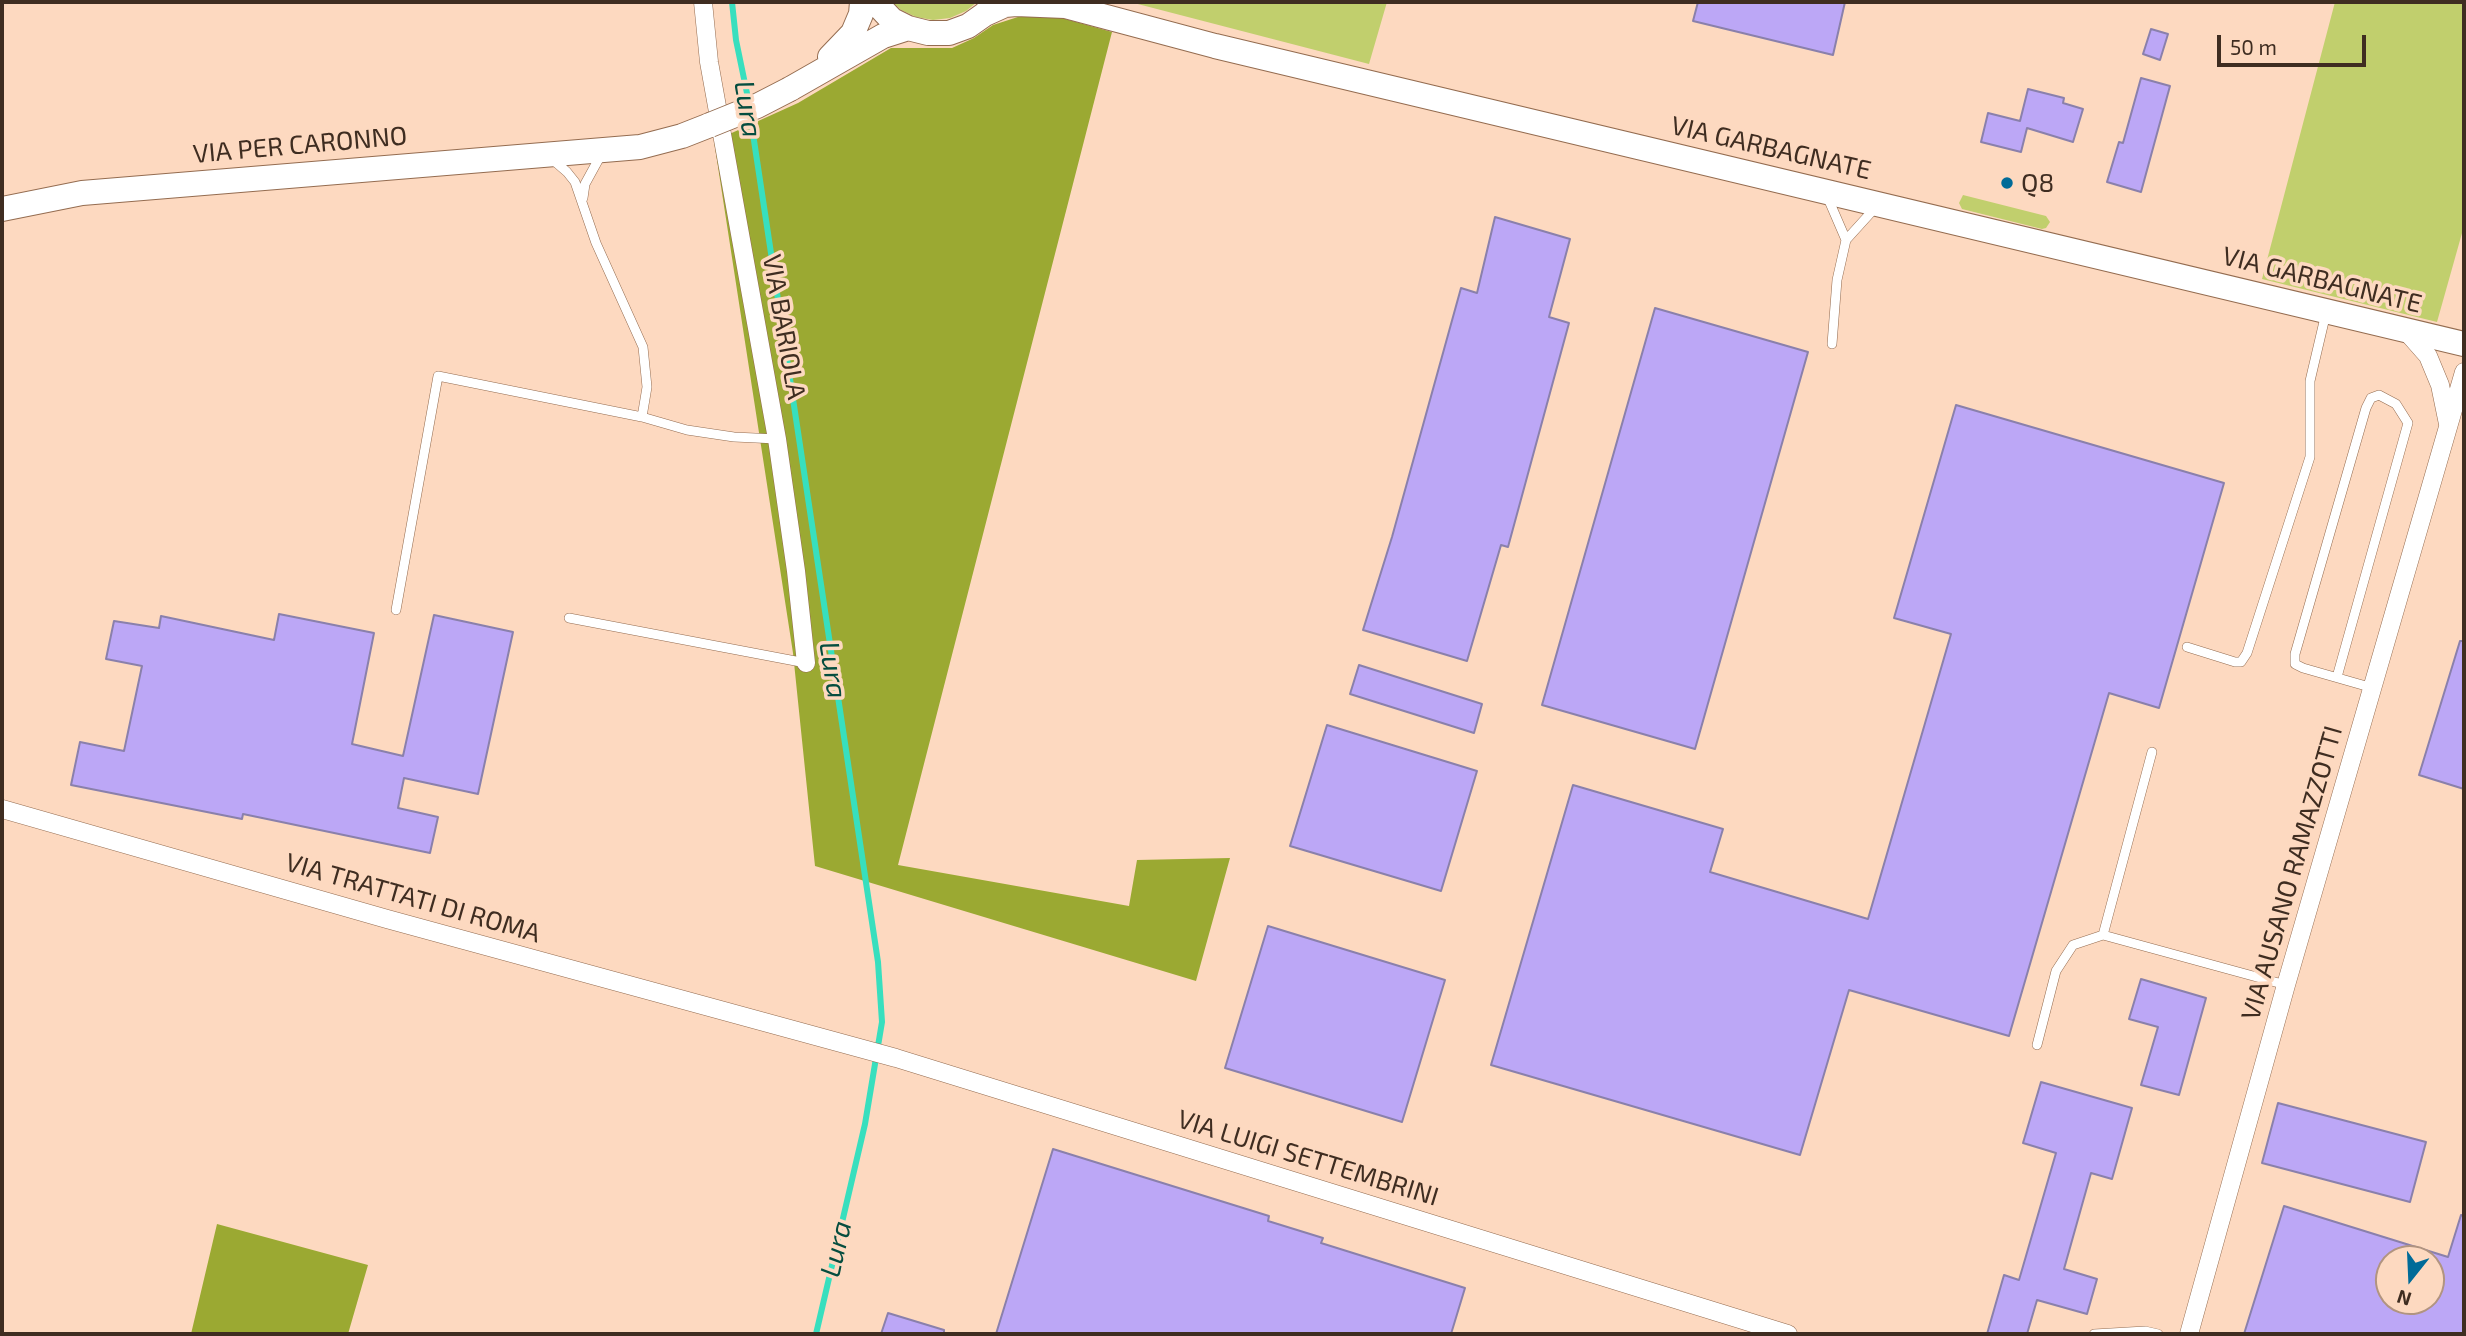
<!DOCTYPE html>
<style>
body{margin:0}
#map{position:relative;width:2466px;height:1336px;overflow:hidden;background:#fdd9c0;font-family:"Exo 2",sans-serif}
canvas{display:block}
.frame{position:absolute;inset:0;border:4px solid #3f2d21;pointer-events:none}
.north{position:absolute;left:2375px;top:1245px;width:70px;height:70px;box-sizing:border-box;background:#fdd9c0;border:2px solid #b19480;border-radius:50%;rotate:198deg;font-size:19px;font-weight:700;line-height:28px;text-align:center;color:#3f2d21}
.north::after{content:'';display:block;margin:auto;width:24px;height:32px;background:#006b98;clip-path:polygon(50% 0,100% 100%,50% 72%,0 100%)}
.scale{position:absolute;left:2217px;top:35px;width:149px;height:32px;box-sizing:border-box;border:4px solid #3f2d21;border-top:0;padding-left:9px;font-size:21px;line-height:24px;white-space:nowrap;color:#3f2d21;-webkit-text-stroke:5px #fdd9c0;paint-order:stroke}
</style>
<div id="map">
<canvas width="2466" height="1336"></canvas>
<div class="frame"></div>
<div class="north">N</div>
<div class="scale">50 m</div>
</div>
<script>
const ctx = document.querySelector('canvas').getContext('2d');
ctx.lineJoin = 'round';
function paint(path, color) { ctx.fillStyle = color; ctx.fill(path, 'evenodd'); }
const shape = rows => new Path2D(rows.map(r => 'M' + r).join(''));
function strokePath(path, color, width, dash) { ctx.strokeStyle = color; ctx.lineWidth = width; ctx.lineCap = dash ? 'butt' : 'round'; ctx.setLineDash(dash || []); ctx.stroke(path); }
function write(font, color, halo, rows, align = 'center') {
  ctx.font = font + ' "Exo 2",sans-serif'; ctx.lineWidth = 7; ctx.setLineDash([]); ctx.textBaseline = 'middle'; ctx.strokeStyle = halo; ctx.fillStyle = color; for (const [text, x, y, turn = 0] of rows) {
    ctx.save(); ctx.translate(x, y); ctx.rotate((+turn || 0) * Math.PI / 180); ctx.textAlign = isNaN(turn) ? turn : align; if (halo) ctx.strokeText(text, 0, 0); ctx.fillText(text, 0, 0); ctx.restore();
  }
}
paint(shape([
 [892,2,977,2,966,11,950,18,933,20,916,17,901,10],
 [1130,2,1387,2,1369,64],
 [2335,2,2464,2,2464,226,2437,322,2262,279],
 [1963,195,2046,216,2050,222,2046,228,2042,229,1962,209,1959,203]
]), '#c1cf6d');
paint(shape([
 [1021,16,1062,18,1112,32,898,865,1129,906,1137,860,1230,858,1196,981,815,866,793,653,714,141,798,103,891,48,952,48,974,38,993,25],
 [217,1224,368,1265,348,1334,191,1334]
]), '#9ba932');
strokePath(shape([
 [732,2,736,40,749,103],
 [750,114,878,962,882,1022,865,1124,816,1334]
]), '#38dfbe', 6);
const building = shape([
 [1698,2,1845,2,1833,55,1693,21,1698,2],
 [2151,29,2168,34,2160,60,2143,54,2151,29],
 [2141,78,2170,86,2141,192,2107,182,2119,142,2123,143,2141,78],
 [2028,89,2064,98,2063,103,2083,109,2073,142,2027,128,2021,152,1981,142,1988,113,2020,121,2028,89],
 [1495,217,1570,239,1549,317,1569,323,1508,547,1501,545,1467,661,1363,630,1392,537,1461,288,1477,293,1495,217],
 [1655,308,1808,352,1695,749,1542,705,1655,308],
 [1956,405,2224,483,2159,708,2109,693,2009,1036,1849,990,1800,1155,1491,1065,1573,785,1723,829,1710,872,1868,919,1951,634,1894,618,1956,405],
 [279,614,374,633,352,744,403,756,434,615,513,632,478,794,404,778,398,808,438,817,430,853,243,814,242,819,71,785,80,742,124,751,142,666,106,659,114,621,159,628,161,616,274,640,279,614],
 [2460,641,2464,641,2464,789,2419,775,2460,641],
 [1359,665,1482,704,1474,733,1350,694,1359,665],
 [1327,725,1477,771,1441,891,1290,846,1327,725],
 [1268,926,1445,980,1402,1122,1225,1068,1268,926],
 [2141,979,2206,998,2179,1095,2141,1085,2158,1027,2129,1019,2141,979],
 [2041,1082,2132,1108,2112,1179,2091,1173,2064,1269,2097,1279,2087,1314,2037,1300,2027,1334,1987,1334,2004,1275,2019,1280,2056,1153,2023,1143,2041,1082],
 [2278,1103,2426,1142,2410,1202,2262,1163,2278,1103],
 [1053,1149,1269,1216,1268,1221,1323,1238,1321,1243,1465,1288,1451,1334,996,1334,1053,1149],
 [2284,1206,2448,1257,2461,1215,2464,1216,2464,1334,2244,1334,2284,1206],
 [2389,1259,2431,1259,2431,1301,2389,1301,2389,1259],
 [888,1313,944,1330,944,1334,881,1334,888,1313]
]);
paint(building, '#bca7f6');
strokePath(building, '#8a80ab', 2);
const lane = shape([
 [552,159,567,172,575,182,596,243,643,347,647,387,642,417],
 [1827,196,1846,240],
 [583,198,585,184,602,153],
 [1832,344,1837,280,1846,240,1875,208],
 [396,610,438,376,642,417,687,430,734,437,777,439],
 [569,618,806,663],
 [2187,647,2235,662,2241,662,2247,653,2310,457,2310,381,2326,313],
 [2337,677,2408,423,2396,404,2379,395,2371,398,2366,408,2295,654,2295,664,2303,668,2373,688],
 [2103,935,2152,752],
 [2037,1045,2056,971,2073,945,2103,935,2286,985],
 [2094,1334,2145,1331,2158,1334]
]);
const street = shape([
 [703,2,709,62,777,439,796,571,806,663],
 [2406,331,2428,356,2440,385,2448,424],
 [2,809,387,919,896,1058,1788,1334],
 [2189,1334,2286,985,2464,372]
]);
const secondary = shape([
 [875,2,892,20,908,28,928,33,949,33,968,26,985,14,994,4],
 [985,14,1005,5,1016,4,1065,6,1215,46,2464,344],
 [830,57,853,33,861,14,862,2],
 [790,89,883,36,908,28],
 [2,209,82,193,640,147,682,136,710,125]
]);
strokePath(lane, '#946c50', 10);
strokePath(street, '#946c50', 19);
strokePath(secondary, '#946c50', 26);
strokePath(lane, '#fff', 9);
strokePath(street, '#fff', 18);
strokePath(secondary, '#fff', 24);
const secondaryBridge = shape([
 [710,125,757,106,790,89]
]);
strokePath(secondaryBridge, '#946c50', 26, []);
strokePath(secondaryBridge, '#fff', 24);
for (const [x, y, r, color] of [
 [2007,183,7,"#006b98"]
]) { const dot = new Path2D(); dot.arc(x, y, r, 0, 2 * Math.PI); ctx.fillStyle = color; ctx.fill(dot); strokePath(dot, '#fdd9c0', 2.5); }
write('26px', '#3f2d21', '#fdd9c0', [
 ["VIA PER CARONNO",300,145,-5],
 ["VIA GARBAGNATE",1771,148,13],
 ["VIA GARBAGNATE",2322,280,14],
 ["VIA BARIOLA",784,327,80],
 ["VIA AUSANO RAMAZZOTTI",2292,873,-74],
 ["VIA TRATTATI DI ROMA",413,898,16],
 ["VIA LUIGI SETTEMBRINI",1308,1158,17]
]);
write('26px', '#3f2d21', '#fdd9c0', [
 ["Q8",2021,183]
], 'left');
write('italic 28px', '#054d3f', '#fdd9c0', [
 ["Lura",748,109,81],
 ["Lura",833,670,81],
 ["Lura",836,1249,-77]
]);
</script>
